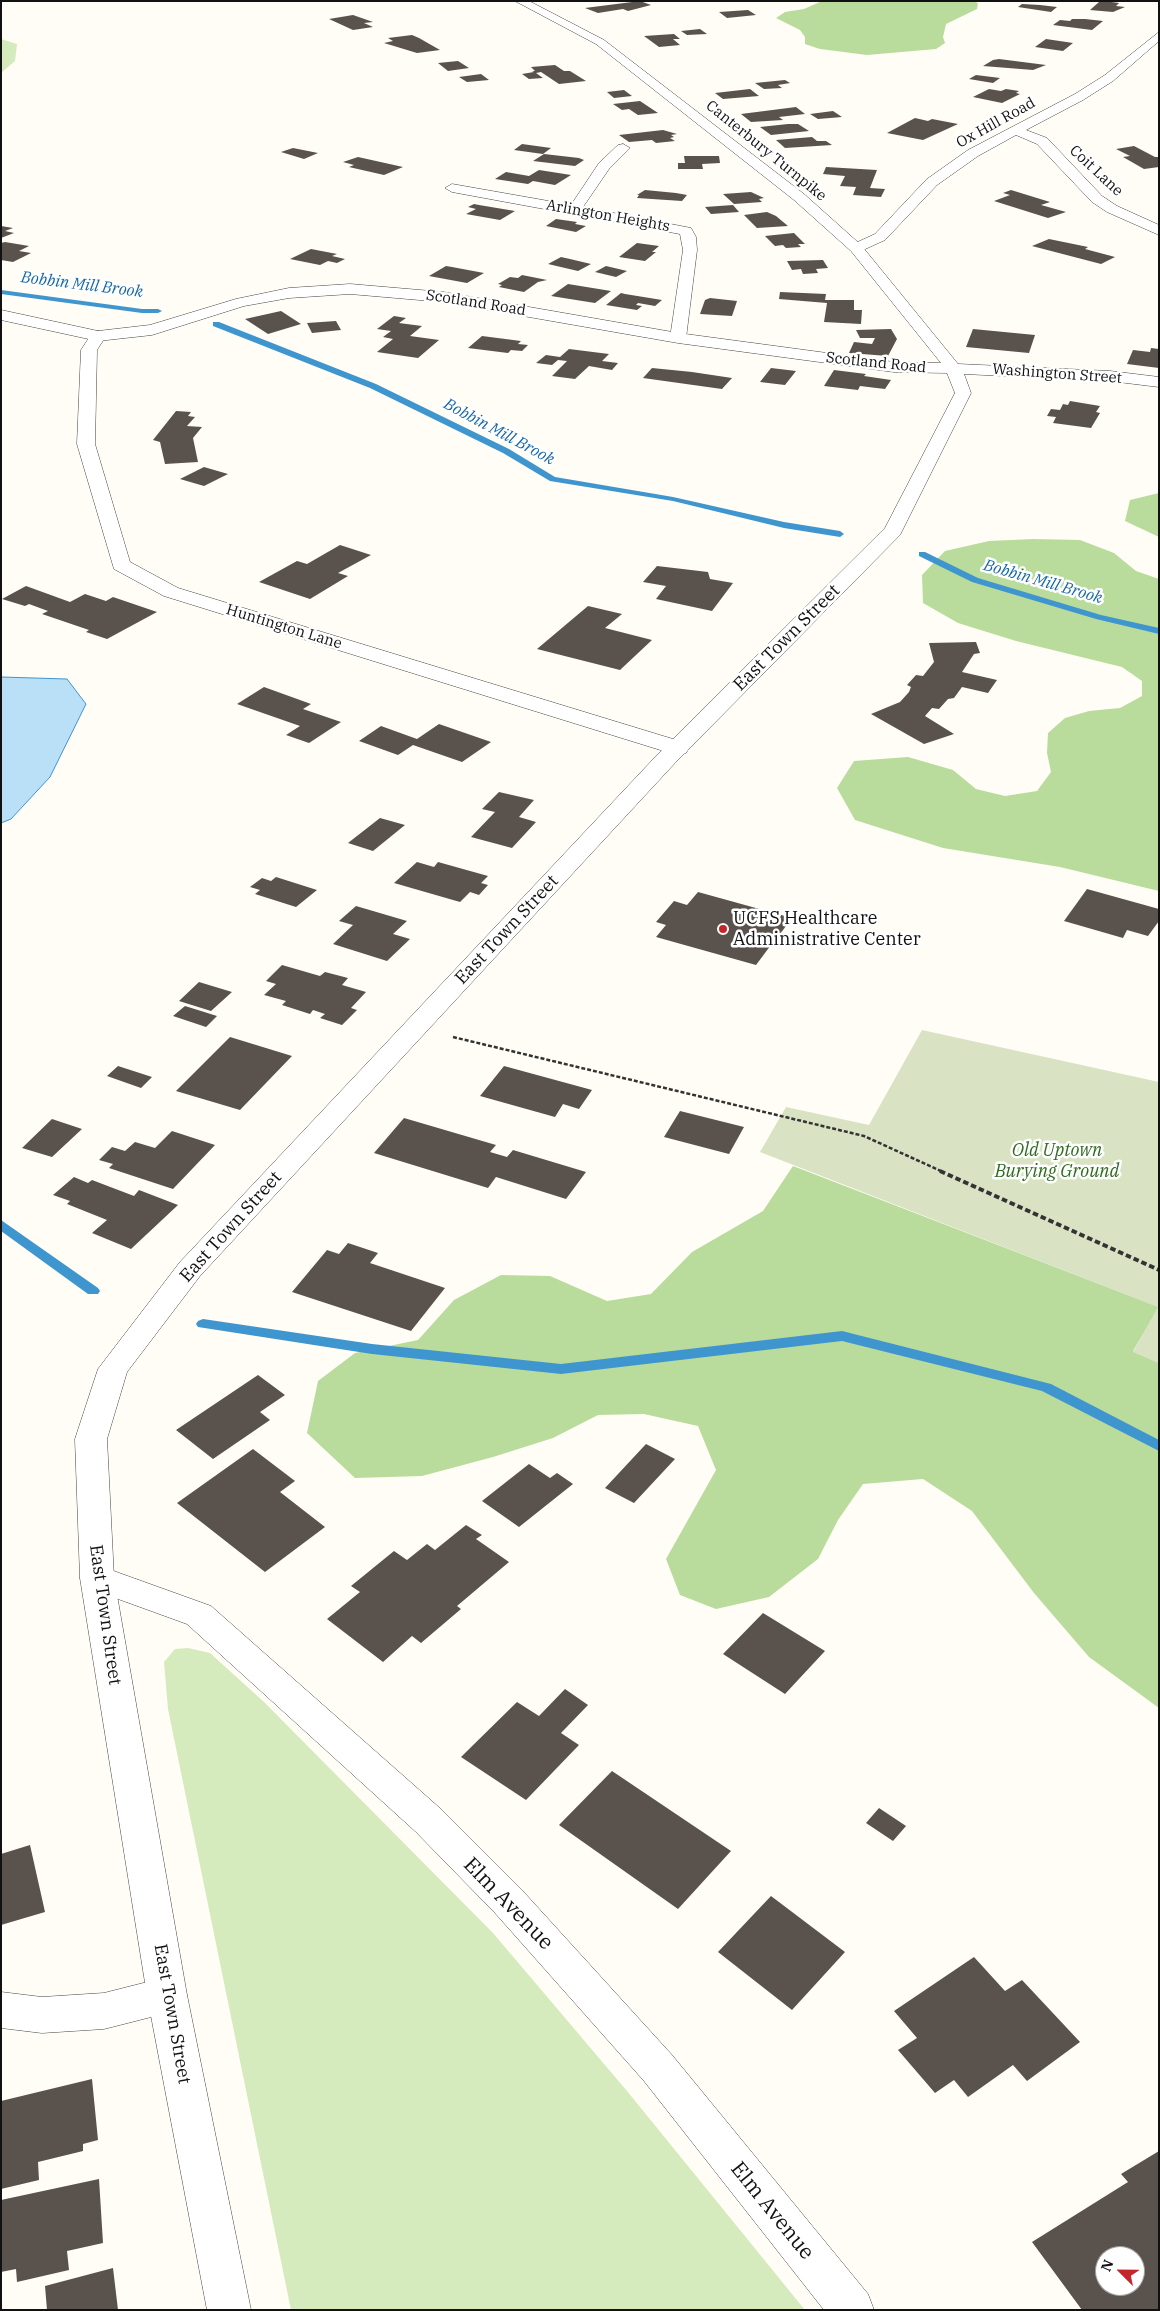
<!DOCTYPE html>
<style>
body{margin:0}
#map{position:relative;width:1160px;height:2311px;overflow:hidden;background:#fffdf5;font-family:"IBM Plex Serif",serif}
canvas{display:block}
.frame{position:absolute;inset:0;border:2px solid #111;pointer-events:none}
.north{position:absolute;left:1095px;top:2246px;width:50px;height:50px;box-sizing:border-box;background:#fff;border:1px solid #a0a0a0;border-radius:50%;rotate:293deg;font-size:14px;font-weight:700;line-height:20px;text-align:center;color:#111}
.north::after{content:'';display:block;margin:auto;width:18px;height:22px;background:#c4262e;clip-path:polygon(50% 0,100% 100%,50% 72%,0 100%)}
</style>
<div id="map">
<canvas width="1160" height="2311"></canvas>
<div class="frame"></div>
<div class="north">N</div>
</div>
<script>
const ctx = document.querySelector('canvas').getContext('2d');
ctx.lineJoin = 'round';
function paint(path, color) { ctx.fillStyle = color; ctx.fill(path, 'evenodd'); }
const shape = rows => new Path2D(rows.map(r => 'M' + r).join(''));
function strokePath(path, color, width, dash) { ctx.strokeStyle = color; ctx.lineWidth = width; ctx.lineCap = dash ? 'butt' : 'round'; ctx.setLineDash(dash || []); ctx.stroke(path); }
function write(font, color, halo, rows, align = 'center') {
  ctx.font = font + ' "IBM Plex Serif",serif'; ctx.lineWidth = 5; ctx.setLineDash([]); ctx.textBaseline = 'middle'; ctx.strokeStyle = halo; ctx.fillStyle = color; for (const [text, x, y, turn = 0] of rows) {
    ctx.save(); ctx.translate(x, y); ctx.rotate((+turn || 0) * Math.PI / 180); ctx.textAlign = isNaN(turn) ? turn : align; if (halo) ctx.strokeText(text, 0, 0); ctx.fillText(text, 0, 0); ctx.restore();
  }
}
paint(shape([
 [1,39,17,44,15,61,1,73],
 [188,1648,210,1653,264,1702,493,1933,627,2091,805,2310,291,2310,168,1709,164,1662,175,1649]
]), '#d5ebbd');
paint(shape([
 [822,1,972,1,978,3,977,9,946,24,943,37,945,43,936,49,867,55,820,49,805,44,805,37,800,30,776,18,785,12,804,9],
 [1159,493,1159,537,1125,521,1130,500],
 [1033,539,1080,540,1114,553,1136,571,1159,579,1159,891,1060,867,943,848,855,820,837,788,854,761,908,757,953,770,976,789,1005,796,1037,791,1051,772,1047,753,1048,733,1065,718,1089,711,1120,708,1142,696,1142,681,1122,667,1016,641,958,623,923,603,922,575,945,551,989,541],
 [793,1166,1159,1307,1133,1351,1159,1363,1159,1708,1089,1657,1034,1593,972,1511,923,1479,863,1484,838,1520,818,1559,769,1597,716,1609,680,1595,666,1559,716,1470,698,1426,644,1414,598,1415,553,1438,493,1457,422,1476,355,1478,307,1433,318,1381,355,1353,418,1340,454,1300,501,1275,550,1276,607,1301,651,1294,692,1252,763,1211]
]), '#b9dc9c');
paint(shape([
 [922,1030,1159,1082,1159,1363,1133,1352,1158,1307,760,1152,786,1107,869,1125]
]), '#d9e3c4');
const water = shape([
 [1,677,67,679,86,704,50,777,11,819,1,823,1,677]
]);
paint(water, '#b9e0f7');
strokePath(water, '#3f96cf', 1);
paint(shape([
 [1,290,142,309,158,309,162,311,158,313,142,313,1,294,1,290],
 [213,322,219,322,376,384,509,449,555,477,673,497,784,522,840,531,844,534,840,537,784,528,673,501,550,481,503,453,370,388,213,326,213,322],
 [919,552,925,552,978,578,1101,615,1159,628,1159,634,1096,619,972,582,919,556,919,552],
 [1,1220,98,1288,100,1291,98,1294,88,1294,1,1231,1,1220],
 [203,1319,372,1344,561,1364,842,1331,1051,1384,1159,1440,1159,1451,1042,1391,842,1341,561,1374,372,1354,198,1327,196,1324,198,1321,203,1319]
]), '#3f96cf');
paint(shape([
 [640,1,651,5,628,11,623,9,598,13,585,8],
 [1104,1,1119,3,1116,6,1125,7,1113,12,1090,10,1099,2],
 [1022,4,1040,5,1057,7,1051,12,1018,7],
 [748,10,756,15,727,18,719,12],
 [353,15,373,22,364,23,373,27,353,30,329,19],
 [1072,19,1085,19,1103,21,1092,30,1053,25,1060,20,1070,21],
 [700,29,707,34,687,35,681,31],
 [674,34,680,39,673,39,680,45,659,47,644,36],
 [412,35,419,38,440,50,417,53,384,43,393,41,388,38],
 [1046,39,1073,43,1063,51,1035,47],
 [999,59,1046,65,1033,70,983,66,993,60],
 [458,61,469,68,448,71,438,63],
 [555,65,564,71,570,71,586,81,559,84,541,72,536,73,543,78,529,79,522,74,534,72,532,71,535,71,531,67],
 [481,74,489,80,467,82,459,77],
 [976,75,1000,78,993,83,969,79],
 [785,80,790,83,778,85,782,88,764,89,755,83],
 [750,89,759,96,723,99,715,93],
 [989,89,1001,91,1006,89,1019,91,1016,93,1020,94,1002,103,973,97],
 [624,90,632,96,614,98,607,92],
 [640,101,658,113,638,115,629,109,622,110,613,104],
 [796,107,805,114,779,117,783,120,751,122,741,114],
 [833,111,842,117,818,119,810,114],
 [915,118,928,121,932,119,958,124,923,140,887,133],
 [788,124,798,124,809,131,771,135,760,127],
 [663,130,677,134,671,135,674,137,670,138,675,141,656,143,652,140,629,142,619,135],
 [812,137,817,141,826,141,832,145,785,148,776,140],
 [522,144,551,148,543,154,514,150],
 [1134,146,1155,157,1159,157,1159,167,1144,169,1123,157,1130,156,1116,149],
 [293,148,318,153,304,159,281,152],
 [544,154,579,158,584,160,575,166,533,161],
 [684,156,719,156,720,163,702,164,703,169,678,169,678,163,685,163],
 [358,157,403,167,384,175,349,167,354,165,343,162],
 [826,167,877,170,870,188,885,189,881,197,853,195,856,187,840,186,845,176,823,174],
 [539,170,571,175,555,185,533,181,528,184,495,179,506,172,529,176],
 [645,190,676,193,687,195,682,201,637,198,639,195,637,195],
 [1011,190,1050,202,1041,205,1066,212,1048,218,994,201,1010,195,1003,193],
 [751,192,764,198,759,199,762,202,734,204,723,194],
 [474,204,479,205,515,211,500,220,466,214,476,209,468,207],
 [733,205,739,212,711,214,705,207],
 [767,212,776,216,788,226,757,228,744,215],
 [556,219,577,222,575,224,586,226,576,232,546,226],
 [1,226,13,228,5,231,14,233,1,238],
 [794,233,805,244,798,244,801,247,786,248,783,245,775,246,765,236],
 [1049,239,1088,247,1085,249,1115,257,1101,264,1032,246],
 [5,242,29,246,19,251,31,253,13,262,1,260,1,243],
 [637,243,659,246,652,252,656,252,645,261,619,257],
 [311,249,337,254,332,256,345,259,337,263,328,261,320,265,290,259],
 [561,257,570,259,591,264,578,271,548,264],
 [823,260,828,268,816,269,818,273,803,274,801,269,792,270,787,261],
 [446,266,452,267,484,273,467,283,429,276],
 [606,266,627,271,616,277,595,272],
 [522,275,547,280,538,282,524,292,499,287,502,285,498,284,510,277,518,278],
 [568,284,611,291,595,303,551,296],
 [780,292,826,294,825,300,854,300,854,310,862,310,861,324,824,322,827,303,779,299],
 [621,293,625,294,662,300,655,306,638,303,636,305,642,306,637,310,606,305],
 [710,298,737,301,732,316,700,314,705,300],
 [281,311,301,324,268,334,245,319],
 [394,316,406,318,399,323,422,326,410,336,439,340,418,358,377,352,393,339,383,337,391,331,377,329],
 [336,321,341,330,312,333,307,323],
 [891,329,897,339,888,356,849,353,854,342,872,344,875,338,860,338,856,330],
 [973,329,1035,335,1029,353,966,347],
 [482,336,521,341,518,344,528,345,522,351,511,350,508,353,468,348],
 [1151,348,1159,349,1159,368,1127,364,1133,350,1150,352],
 [569,349,609,354,602,361,618,363,612,370,589,366,575,379,552,376,567,361,558,360,552,365,536,363,546,355,560,357],
 [652,368,692,372,732,378,722,389,643,378],
 [771,368,796,371,785,385,760,382],
 [834,370,866,374,864,376,891,380,885,389,860,386,858,390,824,386],
 [1070,401,1100,406,1096,412,1100,413,1091,428,1053,423,1056,417,1047,416,1051,409,1060,410,1063,404,1068,405],
 [176,411,191,412,188,416,195,417,187,426,202,427,193,438,198,462,165,464,160,442,153,440],
 [204,467,228,474,204,486,180,479],
 [340,545,371,555,338,573,348,576,310,599,259,582,297,561,307,564],
 [657,566,708,572,710,579,733,583,712,611,656,599,666,586,643,582],
 [26,586,70,602,85,594,106,601,113,597,157,612,107,639,86,632,89,630,42,614,48,611,29,604,25,606,2,599],
 [588,606,622,614,605,628,652,640,620,670,537,649],
 [976,642,980,653,974,654,962,672,997,680,988,693,962,687,954,698,948,699,939,709,932,708,925,716,954,734,924,744,871,714,900,702,909,692,911,687,907,685,916,675,923,676,934,662,929,643],
 [264,687,311,704,303,709,341,722,309,743,286,735,300,726,237,704],
 [439,724,491,742,462,762,413,745,398,755,359,741,381,726,417,739],
 [499,792,534,800,519,817,536,822,512,848,471,837,495,812,482,809],
 [380,818,405,825,373,851,348,843],
 [417,862,434,867,438,862,488,876,481,883,488,885,479,895,470,892,460,902,394,883],
 [276,877,317,890,296,907,255,894,260,890,250,887,262,878,271,881],
 [1087,889,1159,909,1159,921,1148,936,1127,930,1123,938,1064,921],
 [698,892,792,918,780,934,786,939,782,945,771,945,756,965,656,937,666,925,656,922,674,901,687,905],
 [356,906,407,921,393,934,410,939,387,961,333,944,353,925,339,921],
 [282,965,320,976,325,972,348,978,342,985,366,992,351,1008,357,1010,342,1025,320,1018,325,1014,313,1010,310,1014,282,1005,286,1001,264,995,276,984,266,981],
 [199,982,232,992,211,1011,179,1001],
 [185,1006,217,1016,206,1027,173,1016],
 [230,1037,292,1056,240,1110,176,1091],
 [118,1066,152,1077,141,1088,107,1076],
 [504,1066,592,1090,579,1109,563,1104,555,1117,480,1096],
 [680,1111,744,1127,729,1154,664,1137],
 [404,1118,496,1145,490,1152,507,1157,513,1150,586,1172,566,1199,496,1177,488,1188,374,1153],
 [52,1119,82,1129,52,1157,22,1148],
 [172,1131,215,1145,173,1189,109,1168,113,1164,99,1160,112,1147,125,1151,135,1142,155,1148],
 [74,1177,88,1183,92,1180,134,1196,139,1190,178,1205,131,1249,92,1233,107,1220,67,1204,70,1201,53,1195],
 [348,1243,378,1253,370,1263,445,1288,411,1331,292,1292,327,1250,339,1254],
 [258,1375,285,1395,260,1412,270,1420,213,1459,176,1430],
 [646,1444,675,1459,634,1503,605,1488],
 [253,1449,295,1481,280,1492,325,1527,265,1572,177,1503],
 [529,1464,550,1478,557,1473,573,1484,519,1527,482,1501],
 [466,1525,482,1535,476,1539,509,1562,457,1606,461,1609,421,1643,412,1636,383,1662,327,1619,360,1592,351,1586,394,1551,407,1560,427,1544,435,1550],
 [763,1613,825,1651,785,1694,723,1654],
 [565,1689,588,1705,561,1733,579,1745,526,1800,461,1757,517,1702,539,1716],
 [612,1771,731,1851,678,1909,559,1825],
 [879,1808,906,1826,893,1841,866,1823],
 [30,1845,45,1912,1,1925,1,1854],
 [771,1896,845,1952,792,2010,718,1952],
 [974,1957,1005,1991,1022,1980,1080,2042,1027,2081,1013,2065,968,2097,954,2080,935,2093,898,2050,917,2038,894,2011],
 [92,2079,98,2140,83,2144,83,2151,38,2162,39,2180,1,2189,1,2101],
 [1159,2151,1159,2310,1082,2310,1032,2242,1128,2182,1121,2174],
 [1105,2256,1135,2256,1135,2286,1105,2286],
 [99,2179,103,2243,67,2251,69,2270,17,2282,16,2269,1,2272,1,2200],
 [113,2268,118,2310,47,2310,45,2286]
]), '#5a524d');
const minor = shape([
 [1159,32,1159,41,1113,81,1083,100,1026,130,1047,138,1102,196,1117,206,1159,225,1159,235,1107,212,1092,202,1037,144,1016,135,978,156,937,185,885,240,861,251,851,251,849,248,851,245,875,234,927,179,968,150,1075,94,1105,75,1159,32],
 [623,144,630,148,609,169,583,207,691,228,696,237,697,250,686,338,684,341,672,341,670,338,683,250,680,234,452,192,445,188,452,184,571,205,599,163,618,145,623,144],
 [98,331,106,336,97,350,95,444,130,562,178,588,686,743,689,748,686,753,678,755,670,753,164,596,114,569,77,444,81,350,92,333,98,331],
 [97,1565,211,1606,442,1810,521,1889,672,2055,868,2294,874,2310,824,2310,644,2081,495,1913,416,1832,187,1624,85,1587,80,1578,85,1569,97,1565],
 [167,1977,181,1982,187,1995,181,2008,167,2013,104,2029,42,2033,1,2028,1,1992,42,1997,104,1993,167,1977]
]);
const tertiary = shape([
 [515,1,529,1,604,40,804,194,861,245,958,364,1110,371,1159,377,1159,387,1110,381,964,374,971,393,900,535,675,763,200,1276,127,1372,107,1439,114,1578,187,1995,251,2310,207,2310,147,1995,80,1578,75,1439,98,1369,180,1262,659,753,885,528,955,393,947,373,894,372,678,343,443,302,350,294,289,298,244,306,152,335,98,341,1,320,1,310,98,331,150,325,236,299,289,288,350,284,443,292,678,333,894,362,941,363,851,251,794,200,596,44,515,1]
]);
strokePath(minor, '#444', 1);
strokePath(tertiary, '#444', 1);
strokePath(shape([
 [453,1037,864,1136,943,1172]
]), '#333', 2.5, [4, 2]);
strokePath(shape([
 [940,1171,1159,1270]
]), '#333', 4, [5.5, 3]);
paint(minor, '#fff');
paint(tertiary, '#fff');
for (const [x, y, r, color] of [
 [723,929,5,"#c4262e"]
]) { const dot = new Path2D(); dot.arc(x, y, r, 0, 2 * Math.PI); ctx.fillStyle = color; ctx.fill(dot); strokePath(dot, '#fff', 2); }
write('15px', '#111', '#fff', [
 ["Ox Hill Road",996,123,-29],
 ["Canterbury Turnpike",766,151,39],
 ["Coit Lane",1096,171,43],
 ["Arlington Heights",608,216,10],
 ["Scotland Road",476,303,9],
 ["Scotland Road",876,363,6],
 ["Washington Street",1057,374,4],
 ["Huntington Lane",284,627,17]
]);
write('italic 16px', '#1768a6', '#fff', [
 ["Bobbin Mill Brook",82,285,7],
 ["Bobbin Mill Brook",499,432,28],
 ["Bobbin Mill Brook",1043,582,16]
]);
write('18px', '#111', '#fff', [
 ["East Town Street",787,638,-45],
 ["East Town Street",507,930,-47],
 ["East Town Street",231,1227,-48],
 ["East Town Street",105,1615,82],
 ["East Town Street",172,2014,80]
]);
write('18px', '#111', '#fff', [
 ["UCFS Healthcare",733,919],
 ["Administrative Center",733,940]
], 'left');
write('italic 18px', '#2f6b1f', '#fff', [
 ["Old Uptown",1057,1151],
 ["Burying Ground",1057,1172]
]);
write('21px', '#111', '#fff', [
 ["Elm Avenue",508,1904,46],
 ["Elm Avenue",772,2211,51]
]);
</script>
